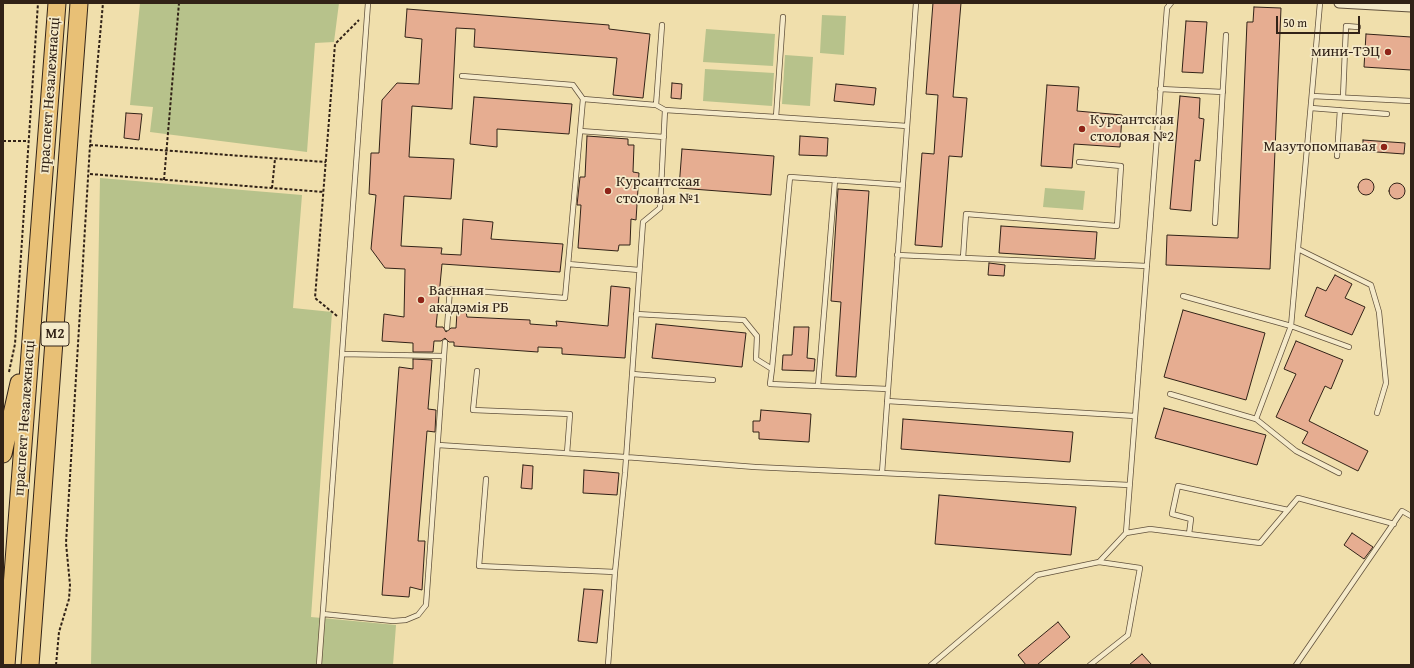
<!DOCTYPE html>
<meta charset="utf-8">
<style>
body{margin:0}
#map{position:relative;width:1414px;height:668px;overflow:hidden;background:#f0dfac;font-family:"Gentium Book Plus",serif}
canvas{display:block}
.frame{position:absolute;inset:0;border:4px solid #312217;pointer-events:none}
.scale{position:absolute;left:1276px;top:16px;width:84px;height:18px;box-sizing:border-box;border:2px solid #312217;border-top:0;padding-left:5px;font-size:12px;line-height:14px;white-space:nowrap;color:#312217;-webkit-text-stroke:3px #f5eac9;paint-order:stroke}
</style>
<div id="map">
<canvas width="1414" height="668"></canvas>
<div class="frame"></div>
<div class="scale">50 m</div>
</div>
<script>
const context = document.querySelector('canvas').getContext('2d');
context.lineJoin = 'round';
function fill(path, color) { context.fillStyle = color; context.fill(path, 'evenodd'); }
const poly = rows => new Path2D(rows.map(r => 'M' + r).join(''));
function stroke(path, color, width, dash) { context.strokeStyle = color; context.lineWidth = width; context.lineCap = dash ? 'butt' : 'round'; context.setLineDash(dash || []); context.stroke(path); }
function drawText(font, color, halo, rows, align = 'center') {
  context.font = font + ' "Gentium Book Plus",serif'; context.lineWidth = 3.5; context.setLineDash([]); context.textBaseline = 'middle'; context.strokeStyle = halo; context.fillStyle = color; for (const [text, x, y, turn = 0] of rows) {
    context.save(); context.translate(x, y); context.rotate((+turn || 0) * Math.PI / 180); context.textAlign = isNaN(turn) ? turn : align; if (halo) context.strokeText(text, 0, 0); context.fillText(text, 0, 0); context.restore();
  }
}
fill(poly([
 [140,3,339,3,334,42,315,43,307,152,150,132,153,107,130,105],
 [822,15,846,16,844,55,820,53],
 [706,29,775,34,773,66,703,62],
 [785,55,813,57,810,106,782,104],
 [705,69,774,73,772,106,703,101],
 [100,178,302,195,293,308,332,312,311,617,396,625,393,665,91,665],
 [1045,188,1085,191,1083,210,1043,207]
]), '#b7c28b');
const building = poly([
 [933,3,961,3,953,97,967,98,962,157,949,156,942,247,915,245,922,153,934,154,938,95,926,94,933,3],
 [1254,7,1281,8,1270,269,1166,265,1167,235,1238,238,1247,22,1253,22,1254,7],
 [407,9,609,25,609,29,650,34,643,98,613,95,617,58,474,47,475,29,456,28,452,109,412,106,409,157,454,159,451,199,404,196,401,246,442,248,441,254,461,255,463,219,493,222,491,239,563,244,560,272,442,264,436,327,443,327,446,332,451,328,456,328,457,312,466,312,467,317,530,320,530,324,557,326,556,321,608,326,611,286,630,288,625,358,562,354,562,348,538,347,538,352,454,346,454,342,449,342,445,338,441,341,434,341,433,352,413,352,413,343,382,341,384,314,404,317,405,269,385,268,371,249,376,195,369,194,371,153,379,153,382,100,397,83,419,84,422,39,405,37,407,9],
 [1186,21,1207,22,1203,73,1182,72,1186,21],
 [1366,34,1411,37,1411,70,1364,67,1366,34],
 [672,83,682,84,681,99,671,98,672,83],
 [836,84,876,88,874,105,834,101,836,84],
 [1047,85,1079,87,1077,111,1122,115,1120,147,1074,144,1072,168,1041,166,1047,85],
 [1180,96,1200,98,1199,118,1204,119,1200,161,1195,160,1191,211,1170,209,1180,96],
 [474,97,572,104,569,134,497,129,497,147,470,144,474,97],
 [126,113,142,114,139,140,124,138,126,113],
 [587,136,628,139,628,145,634,145,633,172,639,173,636,220,631,219,630,245,619,245,618,251,578,248,581,205,577,205,580,177,585,177,587,136],
 [800,136,828,138,827,156,799,155,800,136],
 [1363,140,1405,143,1404,154,1363,151,1363,140],
 [682,149,774,156,771,195,679,188,682,149],
 '1358 187a8 8 0 1 1 16 0a8 8 0 1 1-16 0Z',
 '1389 191a8 8 0 1 1 16 0a8 8 0 1 1-16 0Z',
 [838,189,869,191,856,377,836,376,841,302,831,301,838,189],
 [1001,226,1097,232,1095,259,999,253,1001,226],
 [989,263,1005,265,1004,276,988,275,989,263],
 [1335,275,1352,284,1345,298,1365,307,1352,335,1305,316,1317,287,1326,291,1335,275],
 [1183,310,1265,333,1246,400,1164,377,1183,310],
 [656,324,746,333,742,367,652,358,656,324],
 [794,327,809,327,807,358,815,359,814,371,782,370,783,355,792,355,794,327],
 [1296,341,1343,360,1331,389,1325,386,1309,421,1368,451,1358,471,1302,443,1308,432,1276,417,1296,374,1284,369,1296,341],
 [413,359,432,360,428,409,436,410,435,432,427,431,418,541,425,541,422,590,410,587,409,597,382,595,399,367,413,369,413,359],
 [1164,408,1266,435,1257,465,1155,438,1164,408],
 [761,410,811,414,809,442,759,439,759,432,753,432,753,421,760,421,761,410],
 [903,419,1073,432,1070,462,901,449,903,419],
 [523,465,533,466,532,489,521,488,523,465],
 [584,470,619,473,617,495,583,493,584,470],
 [939,495,1076,507,1071,555,935,544,939,495],
 [1352,533,1373,547,1364,559,1344,545,1352,533],
 [584,589,603,590,597,643,578,641,584,589],
 [1058,622,1070,637,1037,665,1026,665,1018,655,1058,622],
 [1142,654,1152,665,1129,665,1142,654]
]);
fill(building, '#e6ad91');
stroke(building, '#312217', 1);
const lane = poly([
 [916,3,882,473,1129,485],
 [1320,3,1291,326,1349,347],
 [662,25,656,105,665,110],
 [462,76,573,85,583,99,656,105],
 [1160,89,1223,92],
 [1312,96,1411,101],
 [1343,97,1346,26,1358,27],
 [1311,108,1387,114],
 [776,117,907,126],
 [580,131,664,137],
 [1337,156,1340,110],
 [1215,223,1226,35],
 [1298,249,1371,285,1379,312,1386,383,1377,413],
 [897,255,1147,266],
 [963,258,966,214,1117,226,1121,166,1079,162],
 [568,264,639,270],
 [636,314,744,320,757,336,756,359,772,369,770,384,888,389],
 [447,328,450,289,565,298,583,99],
 [444,356,445,342],
 [772,369,790,177,903,185],
 [477,371,473,410,570,414,567,453],
 [632,374,713,380],
 [818,386,835,180],
 [1170,394,1256,419,1291,326,1183,296],
 [887,401,1135,416],
 [1256,419,1296,451,1339,473],
 [438,445,625,457,755,467,882,473],
 [486,479,479,566,615,572,625,473,643,222,660,208,665,110,776,117,783,17],
 [1126,533,1167,8,1171,3],
 [1189,534,1191,519,1172,514,1178,486,1288,510],
 [323,614,393,621,406,620,418,615,426,605,444,356,342,354],
 [319,665,368,3],
 [608,665,615,572],
 [931,665,1037,575,1099,562],
 [1090,665,1128,635,1140,568,1099,562,1126,533,1150,529,1260,543,1298,498,1394,524],
 [1296,665,1402,511,1411,516]
]);
const street = poly([
 [1339,3,1411,7]
]);
const highway = poly([
 [3,454,19,383],
 [6,665,57,3],
 [30,665,79,3]
]);
stroke(lane, '#61513c', 6);
stroke(street, '#61513c', 11);
stroke(highway, '#312217', 19);
stroke(poly([
 [3,141,28,141],
 [90,145,326,162],
 [90,174,324,192],
 [164,180,179,3],
 [272,188,275,159],
 [337,316,315,298,335,44,359,20],
 [9,372,15,344,38,3],
 [56,665,59,632,69,599,70,585,66,543,90,145,103,3]
]), '#312217', 2, [3, 2]);
stroke(lane, '#f5eac9', 4.5);
stroke(street, '#f5eac9', 9);
stroke(highway, '#e8c076', 17);
for (const [x, y, r, color] of [
 [1388,52,4,"#8f2418"],
 [1082,129,4,"#8f2418"],
 [1384,147,4,"#8f2418"],
 [608,191,4,"#8f2418"],
 [421,300,4,"#8f2418"]
]) { const dot = new Path2D(); dot.arc(x, y, r, 0, 2 * Math.PI); context.fillStyle = color; context.fill(dot); stroke(dot, '#f5eac9', 1.5); }
for (const [x, y, w] of [
 [55,334,28]
]) { const box = new Path2D(); box.roundRect(x - w / 2, y - 12, w, 24, 3); context.fillStyle = '#f5eac9'; context.fill(box); stroke(box, '#312217', 1); }
drawText('bold 14px', '#312217', null, [
 ["М2",55,334]
]);
drawText('15px', '#312217', '#f5eac9', [
 ["мини-ТЭЦ",1380,52,"right"],
 ["Курсантская",1090,120],
 ["столовая №2",1090,137],
 ["Мазутопомпавая",1376,147,"right"],
 ["Курсантская",616,182],
 ["столовая №1",616,199],
 ["Ваенная",429,291],
 ["акадэмія РБ",429,308]
], 'left');
drawText('15px', '#312217', '#f5eac9', [
 ["праспект Незалежнасці",50,95,-86],
 ["праспект Незалежнасці",25,418,-86]
]);
</script>
